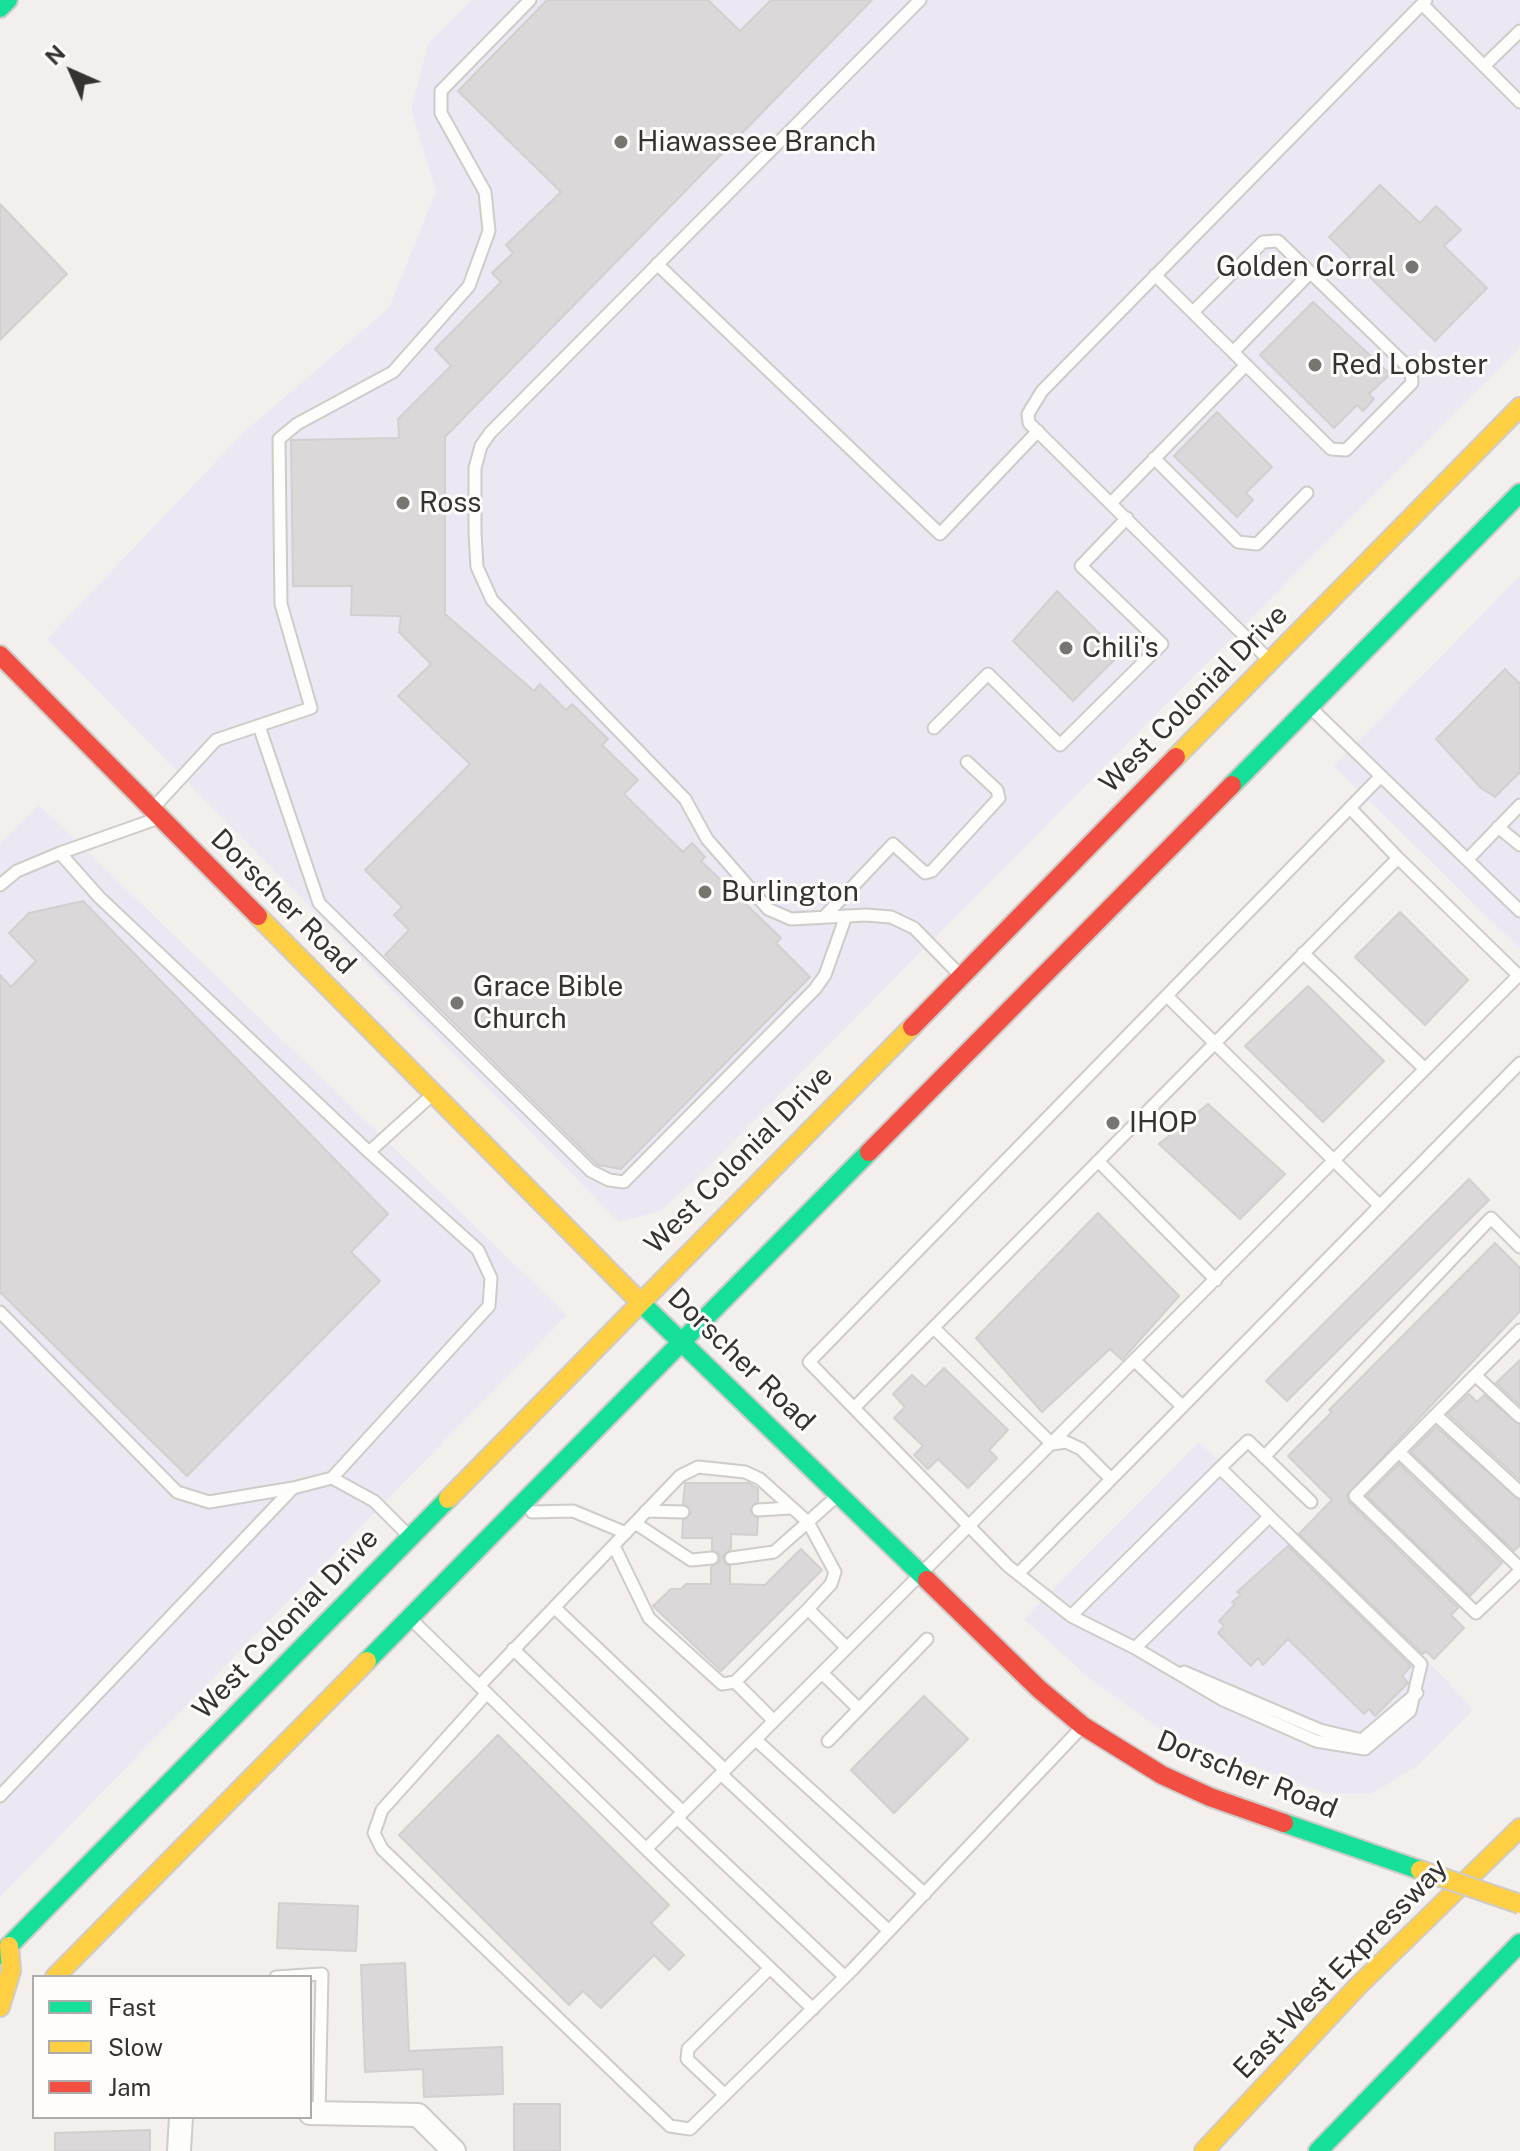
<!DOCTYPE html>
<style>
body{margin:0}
#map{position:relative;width:1520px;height:2151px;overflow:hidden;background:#f2efec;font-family:"Public Sans",sans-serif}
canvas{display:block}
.legend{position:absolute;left:32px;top:1975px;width:280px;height:144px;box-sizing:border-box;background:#fffdfb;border:2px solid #aeacaa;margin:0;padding:10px 14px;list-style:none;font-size:24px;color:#353331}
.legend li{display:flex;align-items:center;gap:16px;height:40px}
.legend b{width:40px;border:2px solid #aeacaa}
.north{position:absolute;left:32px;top:32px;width:80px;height:80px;-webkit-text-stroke:6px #fffdfb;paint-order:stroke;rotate:315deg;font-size:22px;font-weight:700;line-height:32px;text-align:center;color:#353331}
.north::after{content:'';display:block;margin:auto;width:28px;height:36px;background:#353331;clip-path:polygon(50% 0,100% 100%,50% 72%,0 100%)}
</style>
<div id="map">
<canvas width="1520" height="2151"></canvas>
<ul class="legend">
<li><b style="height:10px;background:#16e098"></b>Fast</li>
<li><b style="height:10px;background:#ffcf43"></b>Slow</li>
<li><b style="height:10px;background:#f24e42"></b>Jam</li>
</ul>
<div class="north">N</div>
</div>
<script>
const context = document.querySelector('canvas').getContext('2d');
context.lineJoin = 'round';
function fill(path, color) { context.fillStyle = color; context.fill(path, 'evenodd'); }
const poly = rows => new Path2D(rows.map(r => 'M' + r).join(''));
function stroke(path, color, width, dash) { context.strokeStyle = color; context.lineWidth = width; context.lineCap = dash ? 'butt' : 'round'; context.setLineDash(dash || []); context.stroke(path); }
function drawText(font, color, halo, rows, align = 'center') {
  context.font = font + ' "Public Sans",sans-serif'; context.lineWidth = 6; context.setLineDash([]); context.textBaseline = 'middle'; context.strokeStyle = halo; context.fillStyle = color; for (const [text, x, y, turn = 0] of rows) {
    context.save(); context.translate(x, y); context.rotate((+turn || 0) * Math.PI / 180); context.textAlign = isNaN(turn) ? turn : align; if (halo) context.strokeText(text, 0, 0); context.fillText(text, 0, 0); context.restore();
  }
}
fill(poly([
 [472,0,1520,0,1520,347,696,1179,660,1211,619,1222,47,639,245,431,389,308,436,191,411,110,428,44],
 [1520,576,1520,949,1334,766],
 [39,805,567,1315,0,1897,0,844],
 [1199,1442,1444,1678,1473,1710,1417,1766,1371,1794,1328,1794,1165,1733,1088,1677,1024,1619]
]), '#ebe8f3');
const building = poly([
 [547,0,708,0,740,31,771,0,872,0,445,437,445,614,534,691,540,684,566,710,572,704,608,739,602,745,638,780,624,794,683,852,692,843,705,857,701,861,781,938,776,943,810,977,621,1169,598,1165,385,955,409,930,394,915,402,907,365,870,470,764,398,696,431,664,399,632,401,616,351,615,352,586,293,586,291,440,399,438,398,419,451,366,435,349,501,282,492,273,513,253,506,245,561,192,458,91,547,0],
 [1380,185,1420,223,1436,206,1461,230,1444,246,1487,288,1435,341,1329,237,1380,185],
 [0,204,67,274,0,340,0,204],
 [1313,302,1390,374,1369,394,1374,399,1363,411,1357,405,1334,428,1260,355,1313,302],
 [1217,412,1272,467,1246,493,1253,500,1237,517,1174,456,1217,412],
 [1057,591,1120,654,1073,701,1013,641,1057,591],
 [1505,669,1520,684,1520,772,1495,797,1481,788,1436,739,1505,669],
 [83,901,388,1214,351,1252,380,1281,187,1476,0,1292,0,975,11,987,36,961,9,933,29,913,83,901],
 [1400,912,1468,980,1425,1025,1355,957,1400,912],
 [1308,986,1384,1061,1323,1122,1245,1046,1308,986],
 [1208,1104,1285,1174,1240,1219,1159,1144,1208,1104],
 [1469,1179,1489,1200,1287,1401,1266,1381,1469,1179],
 [1098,1213,1179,1296,1122,1360,1110,1349,1042,1412,976,1338,1098,1213],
 [1495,1243,1520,1268,1520,1311,1347,1495,1349,1502,1458,1608,1451,1615,1464,1628,1434,1659,1426,1651,1423,1654,1299,1534,1332,1500,1288,1456,1332,1412,1329,1410,1495,1243],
 [1520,1360,1520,1405,1496,1383,1520,1360],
 [944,1368,1008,1430,989,1450,997,1458,968,1488,938,1459,928,1469,914,1455,923,1446,894,1418,905,1407,893,1394,912,1375,925,1387,944,1368],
 [1469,1394,1477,1402,1484,1395,1520,1425,1520,1480,1448,1414,1469,1394],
 [1436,1427,1520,1500,1520,1545,1514,1551,1411,1452,1436,1427],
 [1399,1464,1502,1563,1470,1596,1367,1496,1399,1464],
 [685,1483,749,1483,758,1489,758,1501,750,1510,758,1518,757,1535,731,1534,731,1549,723,1556,724,1563,730,1566,730,1584,765,1585,801,1549,822,1570,721,1671,653,1606,671,1589,681,1589,686,1584,711,1584,711,1567,720,1561,719,1554,712,1550,712,1538,682,1538,683,1520,691,1513,683,1504,685,1483],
 [1288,1546,1411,1666,1402,1676,1408,1683,1375,1716,1369,1709,1364,1714,1288,1639,1263,1665,1258,1658,1251,1666,1218,1633,1224,1626,1219,1621,1235,1604,1232,1602,1241,1595,1237,1592,1288,1546],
 [924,1696,968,1739,894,1813,851,1770,924,1696],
 [498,1735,669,1905,651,1923,684,1955,669,1970,654,1955,601,2008,583,1991,569,2005,399,1835,498,1735],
 [279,1903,358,1906,356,1951,277,1948,279,1903],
 [405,1963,409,2051,502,2047,503,2094,424,2097,423,2069,365,2072,361,1965,405,1963],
 [514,2104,560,2104,560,2151,514,2151,514,2104],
 [150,2130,150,2151,55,2151,55,2133,150,2130]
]);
fill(building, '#dad8d8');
stroke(building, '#d2d0cf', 2);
const lane = poly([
 [920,0,490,433,481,446,475,468,475,533,477,567,492,600,685,799,707,839,768,909,791,919,866,915,891,917,914,928,957,972],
 [1422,4,1520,102],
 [1484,66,1520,31],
 [657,264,940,534,1038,431],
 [1155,275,1331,449,1346,450,1412,383,1411,370,1278,241,1263,242,1193,312],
 [1233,352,1310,273],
 [1154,458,1238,542,1257,544,1307,493],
 [1111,503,1246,365],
 [1265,656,1029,423,1028,414,1042,391,1426,0],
 [1316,713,1520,911],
 [259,726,319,903,591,1171,609,1180,624,1182,815,989,825,975,846,916],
 [934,728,988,674,1060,745,1162,644,1081,566,1127,518],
 [155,806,216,740,311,708,281,604,279,439,297,424,393,372,469,286,489,231,485,192,441,113,441,91,530,0],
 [1498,827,1520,845],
 [1398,858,1520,977],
 [1468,859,1520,805],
 [0,885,17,871,60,853],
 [824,917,893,844,925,873,932,871,999,798,997,790,967,762],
 [1303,953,1425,1069],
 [1168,997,1380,1206],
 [369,1152,431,1096],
 [1098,1161,1216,1280],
 [0,1312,177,1492,209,1502,293,1488],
 [934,1328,1052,1444,1066,1442,1081,1449,1111,1479],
 [1520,1330,1355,1496,1476,1613,1520,1571],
 [1135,1361,1182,1406],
 [1475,1375,1520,1417],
 [854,1408,1398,858,1351,809],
 [1436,1415,1520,1492],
 [1399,1452,1520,1568],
 [1264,1457,1491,1218,1520,1247],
 [1220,1468,1248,1441,1311,1502],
 [332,1478,374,1501,405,1532],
 [758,1510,790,1508],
 [646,1511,683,1512],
 [532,1512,573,1511,626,1533],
 [635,1523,691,1560,712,1558],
 [614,1546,649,1618,722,1684,735,1682,808,1609,831,1584,835,1572,808,1522,774,1552,731,1558],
 [1018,1574,1520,1063],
 [555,1608,725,1770],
 [808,1609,847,1648],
 [1071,1616,1220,1468,1421,1664,1410,1711,1365,1749,1316,1741,1223,1700,1135,1648,1071,1616,1008,1566,809,1362,1379,778],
 [415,1623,646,1849,1520,974],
 [1135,1648,1269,1517],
 [513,1649,683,1812],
 [1184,1672,1320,1730,1362,1740,1417,1693],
 [822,1673,859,1709,927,1639],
 [735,1682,774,1721],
 [479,1686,680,1476,698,1467,745,1472,760,1479,808,1522,838,1495],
 [487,1693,382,1810,374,1833,382,1849,670,2126,690,2129,852,1970,1080,1729],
 [756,1740,925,1894],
 [828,1741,859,1709],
 [721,1774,889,1931],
 [0,1796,293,1488,332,1478,489,1306,491,1278,478,1250,369,1152,99,897,60,853,156,819],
 [677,1818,845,1977],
 [646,1849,770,1968],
 [276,1977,322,1974,319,2113],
 [725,2095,687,2059,688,2049,770,1968,813,2009]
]);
const street = poly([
 [310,2113,418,2115,454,2151],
 [179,2151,181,2117]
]);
const fast = poly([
 [0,8,8,0],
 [1232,785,1520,493],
 [636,1298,927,1580],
 [367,1661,869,1152],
 [1284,1823,1420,1870],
 [0,1955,448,1499],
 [1318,2151,1520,1943]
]);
const slow = poly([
 [1176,757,1520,407],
 [258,916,636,1298],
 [448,1499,912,1027],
 [55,1977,367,1661],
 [0,2007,11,1971,9,1946],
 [1204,2151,1357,1987,1520,1828]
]);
const jam = poly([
 [0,655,258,916],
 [912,1027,1176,757],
 [869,1152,1232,785],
 [927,1580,1039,1689,1083,1726,1162,1775,1210,1797,1284,1823]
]);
stroke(lane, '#cecbc9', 15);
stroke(street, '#cecbc9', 26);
stroke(fast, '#cecbc9', 22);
stroke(slow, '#cecbc9', 22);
stroke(jam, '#cecbc9', 22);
stroke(lane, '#fdfdfc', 11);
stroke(street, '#fdfdfc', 22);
stroke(fast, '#16e098', 18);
stroke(slow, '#ffcf43', 18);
stroke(jam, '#f24e42', 18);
const slowBridge = poly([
 [1420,1870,1520,1904]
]);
stroke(slowBridge, '#cecbc9', 22, []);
stroke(slowBridge, '#ffcf43', 18);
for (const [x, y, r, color] of [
 [621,142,8,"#777572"],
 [1412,267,8,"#777572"],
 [1315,365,8,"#777572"],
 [403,503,8,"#777572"],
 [1066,648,8,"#777572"],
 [705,892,8,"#777572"],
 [457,1003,8,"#777572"],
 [1113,1123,8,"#777572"]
]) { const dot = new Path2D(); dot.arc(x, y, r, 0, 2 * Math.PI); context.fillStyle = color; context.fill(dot); stroke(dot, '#fffdfb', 3); }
drawText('28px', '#353331', '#fffdfb', [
 ["Hiawassee Branch",637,142],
 ["Golden Corral",1396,267,"right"],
 ["Red Lobster",1331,365],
 ["Ross",419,503],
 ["Chili's",1082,648],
 ["Burlington",721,892],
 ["Grace Bible",473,987],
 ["Church",473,1019],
 ["IHOP",1129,1123]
], 'left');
drawText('28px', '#353331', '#fffdfb', [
 ["West Colonial Drive",1194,699,-45],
 ["Dorscher Road",283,902,45],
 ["West Colonial Drive",739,1160,-45],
 ["Dorscher Road",741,1360,44],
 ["West Colonial Drive",286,1624,-46],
 ["Dorscher Road",1247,1775,22],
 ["East-West Expressway",1341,1969,-46]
]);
</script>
